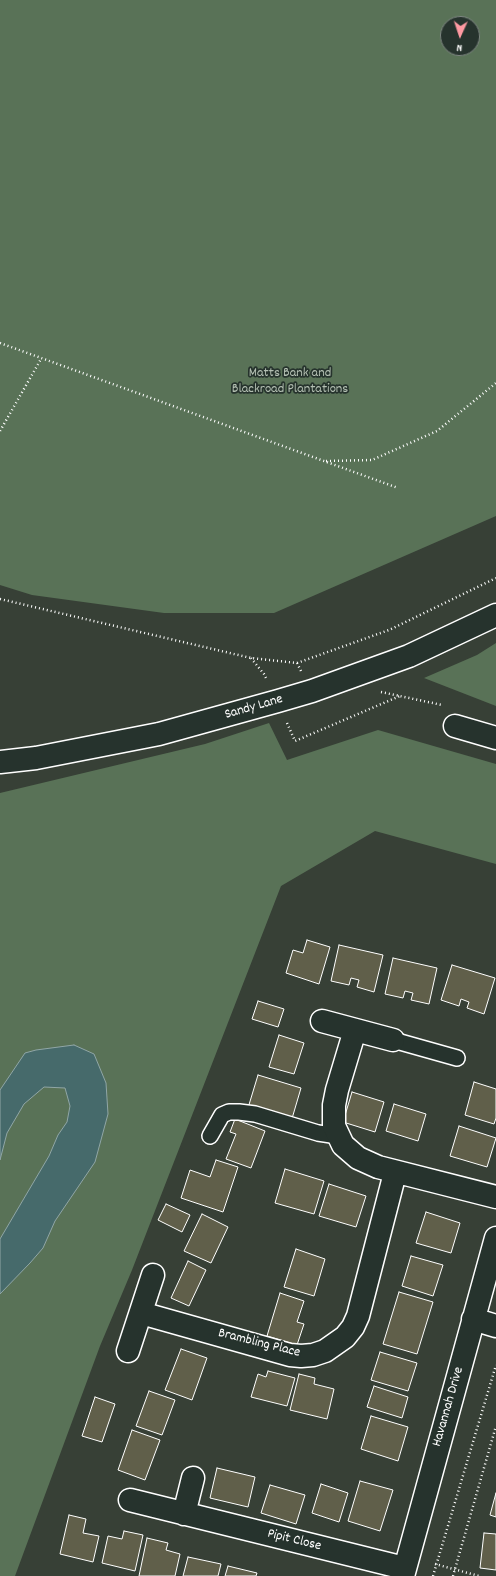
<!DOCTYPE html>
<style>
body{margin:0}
#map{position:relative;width:496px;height:1576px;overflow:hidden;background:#374036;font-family:Dekko,sans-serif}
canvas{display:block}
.north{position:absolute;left:440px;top:16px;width:40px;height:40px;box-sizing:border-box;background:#26332d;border:1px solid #7d8581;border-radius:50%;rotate:183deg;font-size:11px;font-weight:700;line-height:16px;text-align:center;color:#fff}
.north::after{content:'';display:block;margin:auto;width:14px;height:18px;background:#ff9aa2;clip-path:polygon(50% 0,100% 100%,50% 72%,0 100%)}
</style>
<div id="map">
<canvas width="496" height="1576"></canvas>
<div class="north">N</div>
</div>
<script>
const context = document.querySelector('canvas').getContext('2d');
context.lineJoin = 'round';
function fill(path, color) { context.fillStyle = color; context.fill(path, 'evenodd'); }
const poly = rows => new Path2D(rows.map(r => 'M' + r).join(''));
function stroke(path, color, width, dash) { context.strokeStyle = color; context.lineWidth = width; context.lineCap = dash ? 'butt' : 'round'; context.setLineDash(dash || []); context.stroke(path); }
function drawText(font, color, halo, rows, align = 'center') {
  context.font = font + ' Dekko,sans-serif'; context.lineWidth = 3.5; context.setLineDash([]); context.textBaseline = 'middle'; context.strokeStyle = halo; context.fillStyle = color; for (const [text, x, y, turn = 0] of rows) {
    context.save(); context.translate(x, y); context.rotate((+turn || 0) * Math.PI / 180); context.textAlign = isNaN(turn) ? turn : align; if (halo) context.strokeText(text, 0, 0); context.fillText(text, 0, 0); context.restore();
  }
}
fill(poly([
 [0,0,496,0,496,516,274,613,164,613,32,595,0,585],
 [448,24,472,24,472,48,448,48],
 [496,643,496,706,424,678,477,655],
 [269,723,287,760,378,730,496,764,496,864,375,831,281,886,132,1270,100,1346,15,1576,0,1576,0,793,205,744]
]), '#597257');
const water = poly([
 [74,1045,94,1054,106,1083,108,1114,95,1162,55,1221,43,1248,30,1263,0,1294,0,1239,49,1156,58,1135,67,1122,70,1106,65,1088,44,1087,24,1104,7,1133,0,1160,0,1090,25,1053,36,1050,74,1045]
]);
fill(water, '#466a6b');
stroke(water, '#90a6a6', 1);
const building = poly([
 [307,940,330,947,319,984,286,973,293,950,303,953,307,940],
 [339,945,383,955,374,992,357,987,359,980,351,978,349,985,331,981,339,945],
 [393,958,437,968,429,1004,411,1000,413,993,405,991,403,998,385,994,393,958],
 [452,965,495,978,484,1014,467,1008,469,1002,461,999,459,1006,441,1000,452,965],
 [258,1001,284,1009,278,1027,252,1019,258,1001],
 [279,1035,304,1043,294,1074,269,1067,279,1035],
 [258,1075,301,1088,291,1122,248,1108,258,1075],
 [474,1082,496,1089,496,1118,494,1124,465,1115,474,1082],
 [352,1092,384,1102,375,1132,343,1122,352,1092],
 [394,1104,426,1114,418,1141,386,1131,394,1104],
 [235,1119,265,1131,251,1168,226,1159,236,1134,230,1132,235,1119],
 [459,1126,496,1138,487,1167,450,1156,459,1126],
 [216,1160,238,1167,223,1212,181,1198,190,1170,210,1177,216,1160],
 [285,1169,324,1181,314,1214,275,1203,285,1169],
 [329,1184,366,1196,356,1227,319,1216,329,1184],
 [166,1204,190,1215,182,1232,158,1220,166,1204],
 [426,1212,460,1223,451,1253,416,1243,426,1212],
 [202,1214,228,1227,211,1263,184,1251,202,1214],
 [296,1249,325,1259,314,1296,284,1287,296,1249],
 [411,1256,443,1265,433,1296,402,1286,411,1256],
 [188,1261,206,1270,189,1306,171,1298,188,1261],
 [399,1292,433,1302,417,1354,383,1344,399,1292],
 [280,1293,304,1301,297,1322,304,1324,297,1345,267,1336,280,1293],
 [181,1349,207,1358,192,1400,165,1390,181,1349],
 [380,1352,417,1363,408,1391,371,1380,380,1352],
 [268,1371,295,1378,287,1406,251,1397,258,1374,266,1377,268,1371],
 [299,1374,315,1378,314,1384,334,1389,327,1419,290,1410,299,1374],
 [374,1386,408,1397,402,1418,367,1407,374,1386],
 [149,1391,175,1400,162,1435,136,1426,149,1391],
 [95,1397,115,1404,102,1442,82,1436,95,1397],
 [371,1416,408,1427,398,1461,361,1449,371,1416],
 [132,1430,160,1440,145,1480,118,1470,132,1430],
 [217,1468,255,1477,248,1507,210,1498,217,1468],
 [360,1481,393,1490,380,1531,348,1521,360,1481],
 [321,1484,348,1493,339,1522,312,1513,321,1484],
 [270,1485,305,1495,296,1524,261,1513,270,1485],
 [496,1493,496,1517,490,1515,496,1493],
 [69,1515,86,1519,83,1533,99,1536,93,1562,60,1554,69,1515],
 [124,1531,143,1535,135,1571,102,1563,108,1536,122,1539,124,1531],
 [484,1533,496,1534,496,1570,480,1568,484,1533],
 [147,1538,168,1543,166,1550,180,1554,175,1576,139,1576,147,1538],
 [188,1557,221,1564,218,1576,183,1576,188,1557],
 [228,1566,257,1573,256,1576,225,1576,228,1566]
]);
fill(building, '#605f4a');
stroke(building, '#fff', 1);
const lane = poly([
 [393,1040,457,1058],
 [210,1136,222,1115,229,1112,239,1112,255,1114,318,1133,338,1136]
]);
const street = poly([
 [455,726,496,738],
 [322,1021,393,1040],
 [355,1030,337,1090,334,1105,334,1126,343,1145,358,1158,378,1167,496,1197],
 [141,1313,290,1355,301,1356,313,1355,325,1351,345,1337,353,1327,358,1316,395,1173],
 [473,1319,496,1326],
 [128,1351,153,1275],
 [130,1500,404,1568],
 [184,1514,193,1478],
 [403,1576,496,1238]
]);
const primary = poly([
 [0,762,36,758,159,734,278,701,312,691,409,656,496,615]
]);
stroke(lane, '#fff', 18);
stroke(street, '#fff', 25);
stroke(primary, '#fff', 25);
stroke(poly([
 [0,343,398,488],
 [0,431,41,359],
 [326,461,372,460,437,431,496,383],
 [0,599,251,658,297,663,301,671],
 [251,658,264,674,267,680],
 [297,663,389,630,496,578],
 [381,692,442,705],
 [287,723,295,741,400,696],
 [435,1564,479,1576],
 [433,1576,496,1365],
 [453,1576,496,1426]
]), '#fff', 2.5, [1, 3]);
stroke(lane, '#26332d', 15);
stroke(street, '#26332d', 22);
stroke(primary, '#26332d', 22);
drawText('14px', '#b4c0b3', '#26332d', [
 ["Matts Bank and",290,374],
 ["Blackroad Plantations",290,390]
]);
drawText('14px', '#fff', '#26332d', [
 ["Sandy Lane",254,708,-16],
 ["Brambling Place",259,1344,14],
 ["Havannah Drive",449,1407,-74],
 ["Pipit Close",294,1541,14]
]);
</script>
